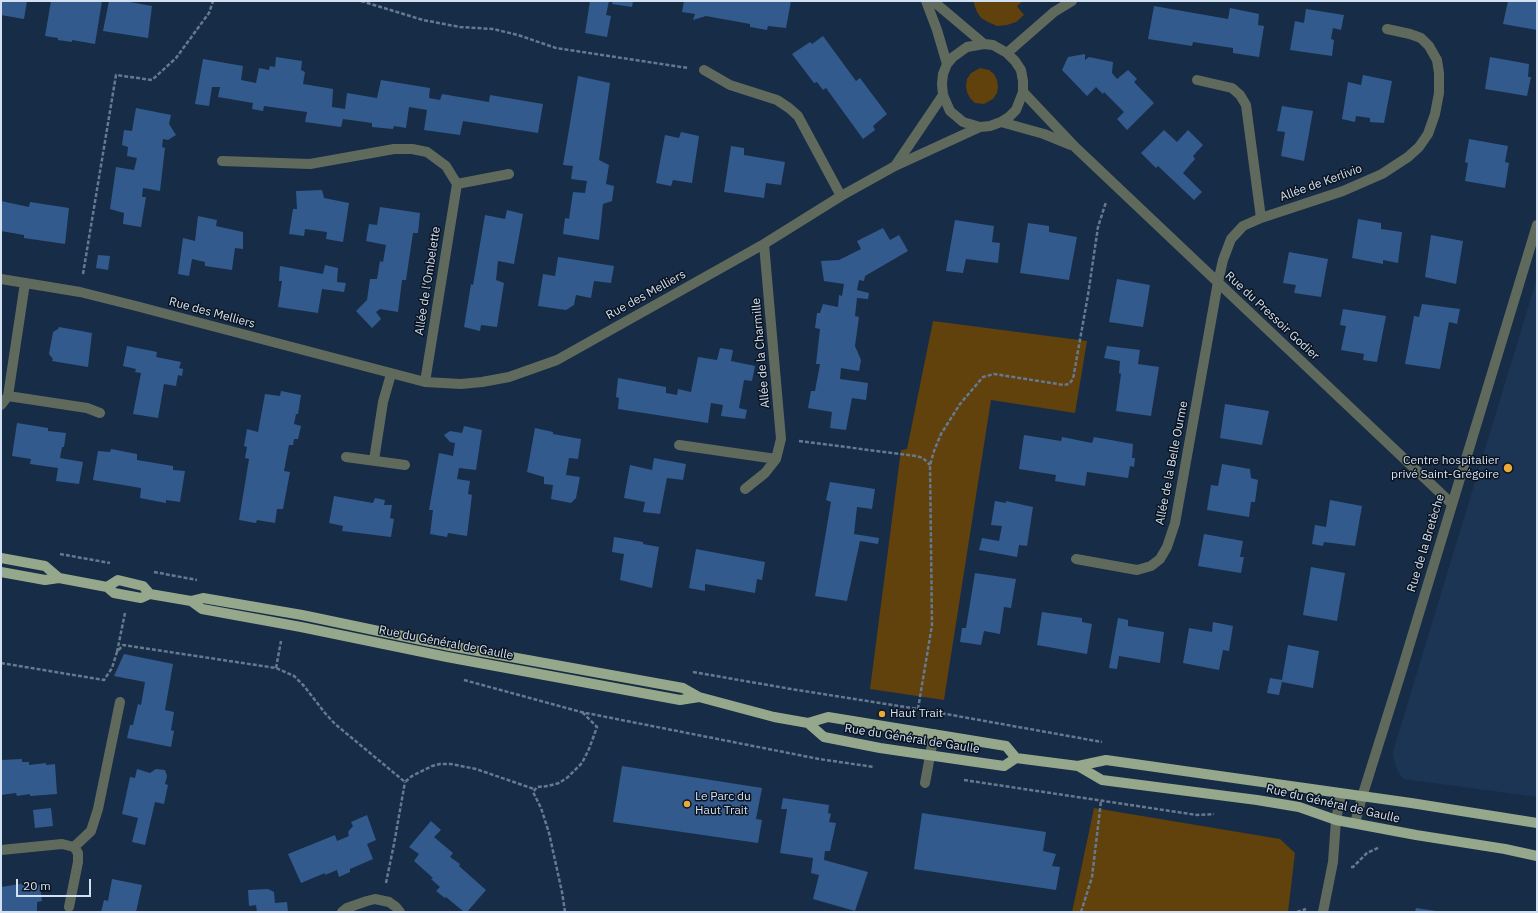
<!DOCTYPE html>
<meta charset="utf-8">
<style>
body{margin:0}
#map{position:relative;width:1538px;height:913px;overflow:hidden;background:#172c46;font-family:"IBM Plex Sans",sans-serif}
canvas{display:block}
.frame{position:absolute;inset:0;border:2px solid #d2e0f1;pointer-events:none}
.scale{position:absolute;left:16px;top:879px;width:75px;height:18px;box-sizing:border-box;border:2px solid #d2e0f1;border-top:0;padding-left:5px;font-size:12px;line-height:14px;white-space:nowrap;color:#d2e0f1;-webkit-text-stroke:3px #0b1420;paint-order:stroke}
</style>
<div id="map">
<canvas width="1538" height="913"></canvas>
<div class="frame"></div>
<div class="scale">20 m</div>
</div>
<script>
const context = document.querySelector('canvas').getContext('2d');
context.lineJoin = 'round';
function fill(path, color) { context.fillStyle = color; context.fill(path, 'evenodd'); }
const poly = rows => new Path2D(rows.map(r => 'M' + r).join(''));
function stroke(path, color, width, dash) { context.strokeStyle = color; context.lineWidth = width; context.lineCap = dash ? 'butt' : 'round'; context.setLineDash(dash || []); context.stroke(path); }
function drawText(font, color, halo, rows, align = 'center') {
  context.font = font + ' "IBM Plex Sans",sans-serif'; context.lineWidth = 3; context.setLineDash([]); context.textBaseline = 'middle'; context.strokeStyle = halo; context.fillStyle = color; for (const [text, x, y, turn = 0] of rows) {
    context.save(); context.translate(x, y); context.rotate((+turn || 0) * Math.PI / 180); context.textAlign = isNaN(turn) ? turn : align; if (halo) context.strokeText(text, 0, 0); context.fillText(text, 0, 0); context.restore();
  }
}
fill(poly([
 [1537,278,1537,797,1404,779,1400,775,1396,767,1393,755,1394,748]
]), '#1c3555');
fill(poly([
 [974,1,1023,1,1017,6,1024,15,1016,22,1007,25,997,26,988,22,981,18,977,12,974,4],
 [980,68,989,70,994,74,997,80,998,87,997,93,993,99,984,104,975,103,970,98,967,92,966,86,967,79,971,73],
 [933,321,1087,341,1075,413,991,400,944,700,870,689,901,450,907,449],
 [1094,808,1280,839,1295,853,1288,912,1072,912]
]), '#61410c');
fill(poly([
 [1,1,27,1,24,19,1,15],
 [51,1,102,1,95,44,72,40,72,42,58,40,58,38,45,36],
 [109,1,124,1,152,6,148,38,103,31],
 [590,1,609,1,606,15,611,16,607,37,585,33],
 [613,1,633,1,632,7,612,4],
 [684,1,791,1,786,28,768,26,767,30,750,27,750,24,706,16,693,20,695,14,682,12],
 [1508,1,1537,1,1537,30,1503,24],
 [1154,6,1228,19,1230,8,1259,14,1258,25,1264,26,1259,57,1233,53,1233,48,1193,42,1192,46,1148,39],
 [1306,9,1344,15,1341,30,1333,28,1331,39,1334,40,1332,56,1290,50,1295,21,1304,23],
 [823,36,856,81,860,78,887,114,873,126,875,130,863,139,826,88,823,90,817,82,814,83,792,54,810,42,812,44],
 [1085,54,1085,60,1089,57,1113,62,1112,73,1117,79,1128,70,1137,79,1134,82,1154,103,1127,130,1117,119,1124,112,1104,92,1103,94,1096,87,1087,96,1062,70,1068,57],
 [276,57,302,61,301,70,305,72,303,84,333,89,332,107,345,109,347,93,377,98,381,80,430,88,429,98,440,100,442,94,489,102,490,95,543,104,538,133,463,121,460,135,424,130,427,110,409,107,406,128,394,126,393,129,372,127,372,123,343,119,341,127,305,122,307,112,264,106,263,111,252,109,253,103,218,97,220,87,212,87,209,106,195,104,203,59,243,66,241,80,256,83,259,68,269,70,270,66,275,67],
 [1490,57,1529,64,1528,77,1531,77,1527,96,1485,89],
 [1363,75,1392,81,1384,123,1370,122,1370,118,1356,116,1355,122,1342,119,1348,82,1361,85],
 [578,76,610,83,599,160,609,165,606,184,614,186,612,201,603,204,599,240,563,234,565,218,569,219,573,192,585,193,587,181,571,179,573,166,563,165],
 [1282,106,1313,111,1304,161,1281,156,1285,132,1277,131],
 [136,108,171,115,169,124,176,135,168,140,163,139,162,147,165,148,160,191,143,188,142,197,146,197,141,227,123,224,124,213,110,209,116,167,134,170,137,158,127,156,128,147,122,145,124,130,132,131],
 [1164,130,1177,142,1188,130,1203,145,1193,156,1195,159,1183,173,1202,192,1194,200,1158,166,1156,168,1141,153],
 [681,132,699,136,692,183,673,180,671,186,656,183,665,135,679,138],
 [1469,139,1508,146,1505,162,1509,163,1505,188,1465,181,1468,163,1465,162],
 [731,146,744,148,744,155,785,162,781,185,766,183,764,198,724,192],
 [322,190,324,198,349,203,343,242,326,239,327,232,305,229,304,236,289,234,293,209,297,209,296,191],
 [1,201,29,207,30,202,69,208,65,244,24,238,24,235,1,231],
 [380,207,420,213,418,233,413,233,406,280,402,280,398,312,380,309,376,312,381,319,372,328,356,311,367,300,370,279,377,279,380,261,383,262,386,245,366,241,369,224,377,225],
 [507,210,523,214,514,264,498,261,496,280,504,283,497,327,481,325,480,331,464,327,471,284,473,285,485,215,505,219],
 [198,216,217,220,216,226,243,232,243,249,235,248,232,270,205,266,205,262,192,259,189,276,178,274,183,238,195,241],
 [1358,219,1381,223,1381,229,1402,232,1398,263,1383,260,1383,264,1352,258],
 [955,220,994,226,992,242,1000,243,998,263,966,259,963,273,946,271],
 [1028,223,1049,226,1049,232,1077,237,1069,280,1020,273],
 [883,228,890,240,899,235,908,251,865,276,864,281,859,280,857,290,869,293,868,299,857,298,855,316,859,317,855,346,861,360,859,371,841,368,840,379,868,383,866,400,852,398,846,430,830,428,832,412,808,408,811,391,815,391,820,364,816,364,820,329,815,328,817,313,820,313,823,304,838,307,839,295,842,296,844,284,824,281,821,261,839,260,861,249,857,241],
 [1431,235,1463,241,1456,284,1425,277],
 [1289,252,1328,259,1321,297,1294,293,1296,285,1283,283],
 [98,255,110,256,108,270,96,268],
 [558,257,614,266,611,283,594,281,591,298,576,295,574,305,566,310,538,306,543,274,555,276],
 [325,265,338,268,337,282,346,283,344,292,322,289,318,313,278,307,282,281,279,281,280,266,323,274],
 [1117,279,1150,285,1143,327,1109,322],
 [1422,304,1460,309,1457,324,1449,322,1440,369,1405,364,1414,316,1419,317],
 [1343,309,1386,316,1377,362,1363,360,1364,354,1341,350,1346,326,1340,325],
 [59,327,92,333,88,367,52,361,53,359,49,354,53,332,58,329],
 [127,346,157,352,156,357,181,362,179,368,183,369,182,376,178,375,176,386,164,384,158,418,133,414,141,373,135,372,136,369,123,366],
 [1107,346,1140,350,1138,364,1159,367,1151,416,1116,411,1121,374,1119,373,1120,361,1104,358],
 [720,348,733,350,731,361,755,366,752,381,744,380,739,408,747,410,745,419,721,416,723,405,711,403,708,423,618,409,619,398,616,397,618,378,666,387,666,393,677,395,678,389,691,392,698,357,717,360],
 [281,391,301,395,298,414,296,414,294,424,301,426,298,439,294,439,293,445,289,445,284,471,290,472,283,509,277,509,275,523,257,520,256,523,239,520,249,459,245,458,247,447,244,446,247,429,258,432,265,394,280,396],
 [1225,404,1269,411,1262,445,1220,438],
 [17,423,48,428,48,431,66,433,64,447,62,447,60,458,83,462,79,484,56,481,58,468,30,464,31,459,12,456],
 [464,426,482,430,476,470,459,468,457,479,470,481,468,494,472,495,467,536,448,533,447,537,430,534,433,510,429,510,439,453,453,456,455,443,450,442,444,435,450,431,462,433],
 [535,428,553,432,553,434,581,439,578,459,569,458,566,475,580,477,576,498,571,503,551,499,553,485,544,484,544,477,527,472],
 [1024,435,1061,441,1062,437,1092,443,1094,437,1133,444,1132,458,1135,458,1134,467,1130,466,1128,478,1087,472,1085,486,1055,481,1056,475,1019,469],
 [111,449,137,454,137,460,173,466,173,470,185,471,180,502,166,500,166,503,140,498,141,488,93,480,98,451,110,452],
 [654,458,686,464,683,480,667,478,660,514,643,512,645,502,624,498,630,465,652,470],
 [1222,464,1250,469,1251,478,1258,480,1255,502,1251,502,1249,517,1207,510,1211,485,1218,486],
 [830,482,875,489,872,509,857,507,854,534,879,538,878,544,860,541,847,601,815,596,831,502,826,500],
 [334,496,373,503,375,498,385,500,384,505,392,505,390,518,394,519,391,537,342,531,343,526,329,523],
 [1330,500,1362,506,1355,546,1324,542,1323,546,1312,544,1315,525,1326,527],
 [995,501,1006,503,1006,501,1033,507,1027,546,1019,545,1017,557,979,550,982,538,999,541,1002,526,991,525],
 [1204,534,1243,541,1240,557,1244,557,1241,573,1198,566],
 [614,537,643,542,643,544,659,547,652,588,620,580,624,554,612,552],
 [696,549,765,562,762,580,757,579,755,593,705,584,705,591,689,588],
 [1311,567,1345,573,1337,621,1303,615],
 [975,573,1016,579,1011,608,1004,607,1000,634,984,631,981,645,960,642,962,628,966,628],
 [1042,612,1082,618,1082,622,1092,624,1087,654,1037,645],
 [1118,618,1128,620,1128,626,1164,632,1160,663,1119,656,1117,669,1109,668],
 [1213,622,1233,626,1229,651,1223,650,1219,670,1183,663,1189,628,1212,632],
 [1288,645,1319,651,1313,688,1282,682,1279,695,1267,693,1270,678,1282,680],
 [124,654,173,664,165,710,174,712,171,730,174,731,171,747,127,738,130,725,133,725,138,704,141,705,145,682,114,676],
 [22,759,22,762,29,762,29,765,46,763,46,765,55,764,57,794,30,796,30,794,17,796,16,793,1,795,1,760],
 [622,766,762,788,756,819,762,820,758,843,613,822],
 [137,769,150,773,156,769,165,770,167,776,165,784,168,785,164,804,155,802,145,845,132,842,138,818,122,814,130,777,135,778],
 [783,798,829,805,828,813,831,814,829,822,836,823,830,851,825,851,824,860,868,872,855,911,813,899,819,875,811,873,813,858,780,853,787,809,781,809],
 [51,808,53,826,35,828,33,810],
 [922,813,1046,832,1043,851,1056,854,1052,866,1060,867,1056,890,914,869],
 [367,815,376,840,367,844,373,859,350,869,350,872,339,877,337,870,325,875,325,873,301,883,288,854,335,835,337,841,349,836,348,832,353,826,351,822],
 [431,821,441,830,434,837,453,853,450,857,460,864,459,866,486,890,467,912,464,912,446,897,445,898,436,891,440,887,431,879,433,878,414,861,419,854,409,847],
 [112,879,142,885,136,912,101,912,104,900,108,901],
 [26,883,27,886,40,885,42,901,37,902,37,912,1,912,1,893,2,893,1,887],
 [268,889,274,892,275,903,287,902,288,912,257,912,256,905,249,906,248,890],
 [1416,908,1436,911,1435,912,1415,912]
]), '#335a8d');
stroke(poly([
 [361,1,423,20,460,27,493,29,518,35,556,48,688,68],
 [83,274,116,75,152,80,176,58,209,13,213,1],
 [799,441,916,456,923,458,930,465],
 [60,554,110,563],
 [154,572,197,580],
 [117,652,125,613],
 [1,663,104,680,112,668,117,652,123,645,276,668,294,676,304,686,325,713,335,724,405,782,412,776,432,766,440,764,451,764,476,769,534,789],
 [276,668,281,641],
 [693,672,791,689,918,709,1102,742],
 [464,680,581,712,819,759,874,767],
 [918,709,932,625,930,465,934,451,941,434,960,404,983,377,994,374,1064,385,1069,384,1073,379,1088,295,1098,227,1106,202],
 [964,780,1197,815,1214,814],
 [1351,867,1353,867,1367,853,1380,847],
 [386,883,394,844,405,782],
 [565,912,562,892,549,833,541,808,533,792,537,787,548,786,559,783,568,777,582,763,589,749,597,727,582,712],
 [1081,912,1092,877,1101,801],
 [1297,912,1306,909]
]), '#67798f', 2.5, [4, 2]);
stroke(poly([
 [926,1,937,30,947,64],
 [933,1,984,44],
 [1007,53,1054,12,1072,1],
 [704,70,730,85,777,100,789,108,798,116,841,196],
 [1197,80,1232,88,1240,95,1246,105,1261,218],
 [1023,92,1075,147,1452,504],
 [1001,122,1044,134,1071,145],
 [222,161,310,164,394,149,412,149,427,152,446,166,457,184,425,382],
 [895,166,943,95],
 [457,184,509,174],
 [1,279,80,292,136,306,425,382,461,384,482,382,509,377,557,360,764,244,841,196,895,166,980,127,990,126,1001,122,1009,117,1016,110,1023,92,1023,81,1021,70,1015,61,1007,53,993,45,984,44,967,47,953,57,947,64,943,74,942,84,943,95,950,111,963,122,980,127],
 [8,396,87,408,100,413],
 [1,405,8,396,25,283],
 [679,445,776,459],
 [346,457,405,465],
 [374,460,383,402,391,374],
 [745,489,765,473,776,459,781,439,764,244],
 [1076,559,1137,570,1151,566,1160,559,1167,547,1175,523,1218,282,1223,260,1231,239,1243,226,1261,218,1343,191,1382,174,1408,157,1419,147,1428,134,1435,114,1439,93,1439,73,1437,60,1429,46,1421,38,1410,34,1387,29],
 [925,783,934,734],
 [1355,823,1362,797,1400,676,1537,225],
 [74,847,91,831,98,809,120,702],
 [1,850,62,844,74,847,78,853,78,862,69,907],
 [342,912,347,908,367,901,375,899,389,902,396,907,400,912],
 [1323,912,1333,862,1336,820,1341,794]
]), '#606a5c', 10);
stroke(poly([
 [1,558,45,566,59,578],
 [1,572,45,580,59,578,107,587,114,593,141,598,150,594,191,601,203,598,302,615,450,646,683,688,699,697,774,717,808,723,828,717,1006,746,1016,758],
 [107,587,118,580,143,586,150,594],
 [191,601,202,609,301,627,447,657,680,700,699,697],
 [808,723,824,737,880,748,969,761,1004,766,1016,758,1078,766,1106,760,1411,803,1537,823],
 [1078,766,1102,780,1257,800,1299,807,1336,820,1416,835,1505,849,1537,856]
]), '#95a88b', 10);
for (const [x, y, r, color] of [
 [1508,468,5,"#eca93b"],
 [882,714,4,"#eca93b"],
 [687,804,4,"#eca93b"]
]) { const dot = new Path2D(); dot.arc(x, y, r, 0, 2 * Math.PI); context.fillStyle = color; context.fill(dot); stroke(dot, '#0b1420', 1.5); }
drawText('12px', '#d2e0f1', '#0b1420', [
 ["Allée de Kerlivio",1321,183,-20],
 ["Allée de l'Ombelette",428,281,-81],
 ["Rue des Melliers",646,295,-29],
 ["Rue des Melliers",212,313,15],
 ["Rue du Pressoir Godier",1272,316,43],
 ["Allée de la Charmille",761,353,-95],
 ["Allée de la Belle Ourme",1172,463,-79],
 ["Rue de la Bretèche",1426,543,-73],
 ["Rue du Général de Gaulle",446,643,11],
 ["Rue du Général de Gaulle",912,739,9],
 ["Rue du Général de Gaulle",1333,804,13]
]);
drawText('12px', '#d2e0f1', '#0b1420', [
 ["Centre hospitalier",1499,461,"right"],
 ["privé Saint-Grégoire",1499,475,"right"],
 ["Haut Trait",890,714],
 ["Le Parc du",695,797],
 ["Haut Trait",695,811]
], 'left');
</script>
